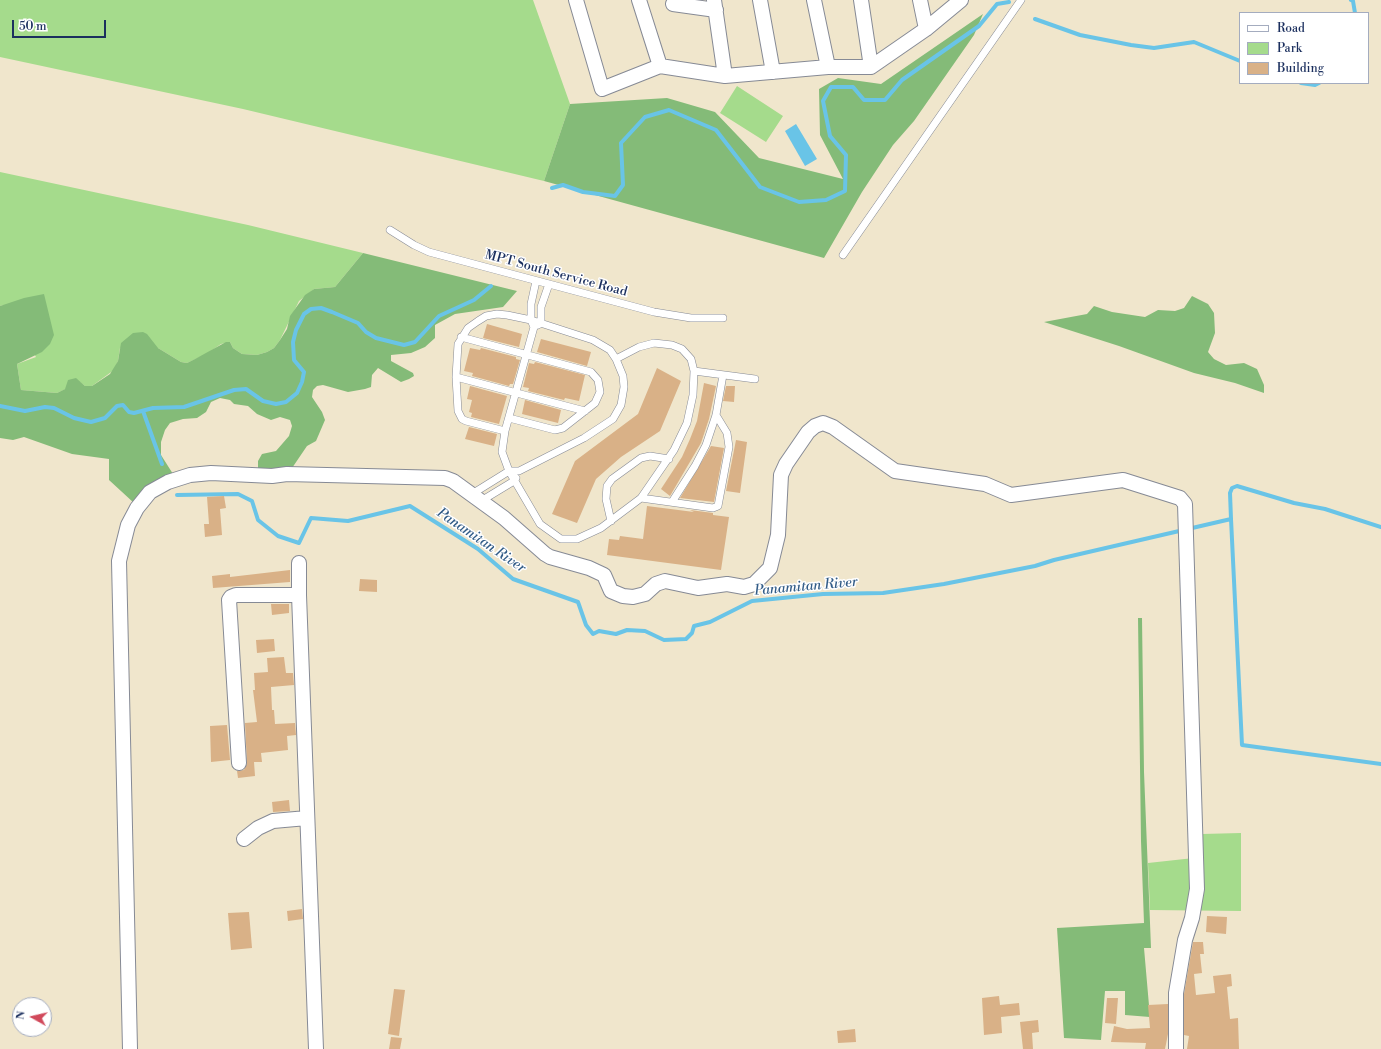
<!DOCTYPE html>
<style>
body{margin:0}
#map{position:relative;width:1381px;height:1049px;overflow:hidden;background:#f0e6cc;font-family:"Libre Bodoni",serif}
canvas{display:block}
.legend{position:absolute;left:1239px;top:12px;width:130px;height:72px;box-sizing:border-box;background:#fff;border:1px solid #a4acbf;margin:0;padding:5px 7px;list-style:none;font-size:12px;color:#1b2f5e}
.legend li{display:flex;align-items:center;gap:8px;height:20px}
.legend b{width:20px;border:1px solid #a4acbf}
.north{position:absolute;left:12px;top:997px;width:40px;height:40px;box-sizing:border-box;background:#fff;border:1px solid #a4acbf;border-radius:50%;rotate:278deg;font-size:11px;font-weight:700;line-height:16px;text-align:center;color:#1b2f5e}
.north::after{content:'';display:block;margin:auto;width:14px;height:18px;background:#d1495b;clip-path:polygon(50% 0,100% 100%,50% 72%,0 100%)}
.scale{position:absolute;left:12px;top:20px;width:94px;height:18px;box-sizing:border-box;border:2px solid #1b2f5e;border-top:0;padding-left:5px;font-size:12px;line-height:14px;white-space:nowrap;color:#1b2f5e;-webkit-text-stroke:3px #fff;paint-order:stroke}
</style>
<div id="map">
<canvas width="1381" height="1049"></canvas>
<ul class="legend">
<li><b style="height:5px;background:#fff"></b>Road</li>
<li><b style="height:11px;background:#a5db8c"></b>Park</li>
<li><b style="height:11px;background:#d9b187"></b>Building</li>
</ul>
<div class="north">N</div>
<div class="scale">50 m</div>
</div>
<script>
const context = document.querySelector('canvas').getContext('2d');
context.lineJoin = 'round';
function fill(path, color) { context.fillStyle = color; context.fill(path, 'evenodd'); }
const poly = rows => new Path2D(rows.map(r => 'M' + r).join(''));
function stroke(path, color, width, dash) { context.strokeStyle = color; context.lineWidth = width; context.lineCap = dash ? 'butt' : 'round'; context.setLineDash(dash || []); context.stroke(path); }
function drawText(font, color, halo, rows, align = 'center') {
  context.font = font + ' "Libre Bodoni",serif'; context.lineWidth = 3; context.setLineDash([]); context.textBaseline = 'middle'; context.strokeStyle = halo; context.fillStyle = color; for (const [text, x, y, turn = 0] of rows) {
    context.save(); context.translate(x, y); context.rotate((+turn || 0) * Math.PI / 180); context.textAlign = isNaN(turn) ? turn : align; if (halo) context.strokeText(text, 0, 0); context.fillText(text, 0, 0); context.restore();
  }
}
fill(poly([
 [0,0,533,0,570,104,544,181,243,109,0,57],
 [737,86,783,116,766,142,720,113],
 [0,172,248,225,363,253,335,287,314,289,299,301,280,340,274,348,267,352,257,355,242,354,233,348,230,342,221,344,208,353,187,363,181,362,158,348,120,348,118,361,114,370,92,386,85,386,80,382,57,393,21,390,17,364,36,357,4,305,0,306],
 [1241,833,1241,911,1150,910,1148,863,1203,857,1202,834]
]), '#a5db8c');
fill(poly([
 [983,14,974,35,914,121,893,145,862,192,824,258,544,181,570,104,667,98,715,112,759,158,843,179,820,135,819,89,838,78,881,84],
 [363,253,517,291,503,307,455,314,435,325,435,338,425,347,411,353,391,355,391,361,413,373,414,376,409,379,401,382,378,368,372,375,371,387,365,389,348,392,323,385,317,386,313,390,312,397,322,412,325,420,316,441,307,446,290,471,258,469,258,461,262,454,276,451,289,436,292,426,290,420,280,417,271,420,257,414,248,406,234,404,230,400,220,398,211,402,206,412,197,418,183,419,170,423,165,430,161,442,161,455,173,474,134,503,109,480,109,459,72,454,24,437,13,440,0,438,0,306,24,298,44,294,54,335,50,344,42,352,17,364,21,390,57,393,65,389,68,380,76,378,85,386,92,386,110,374,118,361,121,343,133,333,143,332,147,334,158,348,181,362,187,363,195,359,226,342,230,342,233,348,242,354,257,355,267,352,274,348,280,340,287,329,290,316,305,295,314,289,335,287],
 [1192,296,1208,304,1214,313,1215,333,1208,352,1214,359,1226,365,1244,363,1257,369,1264,385,1264,393,1235,383,1194,373,1119,346,1044,322,1087,314,1094,306,1112,312,1145,317,1158,310,1175,311,1184,308],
 [1138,618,1142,618,1144,772,1151,948,1144,948,1150,1017,1125,1015,1125,991,1105,991,1101,1040,1064,1038,1057,928,1144,923,1141,841]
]), '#84bb78');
fill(poly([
 [796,124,817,159,805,166,785,131]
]), '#69c4e7');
stroke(poly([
 [1351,0,1353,1,1355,13],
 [1035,19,1080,35,1131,45,1154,48,1194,42,1240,61],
 [1301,83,1315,85,1319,83],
 [552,188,563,185,583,192,615,196,623,185,621,143,645,117,669,110,716,130,760,187,799,202,826,200,845,191,846,155,830,136,823,101,831,87,853,87,864,100,885,100,902,80,979,26,997,4,1009,2],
 [0,406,25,411,45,407,54,408,74,418,91,422,105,418,117,406,123,405,129,412,134,413,153,408,184,407,234,390,246,389,263,401,276,404,286,402,297,393,302,382,304,372,294,360,293,342,296,330,304,314,311,309,321,308,332,312,358,323,366,332,376,338,404,345,415,342,439,316,474,300,491,286],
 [143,411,162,464],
 [177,495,238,494,252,501,258,520,278,536,299,543,311,518,348,521,410,506,478,549,513,579,578,602,586,625,593,634,599,631,616,634,627,630,645,631,664,640,686,639,692,633,694,626,710,622,752,601,823,594,883,593,944,584,1035,566,1054,560,1231,519,1230,493,1232,488,1237,486,1294,503,1325,509,1381,527],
 [1231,519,1242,745,1381,764]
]), '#69c4e7', 4);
fill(poly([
 [487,324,522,334,519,347,483,338],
 [541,339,591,352,587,366,537,352],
 [470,348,480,350,481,348,516,357,516,359,520,360,513,384,510,384,509,386,472,376,473,373,464,371],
 [535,362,585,375,579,401,565,398,564,400,528,391,529,388,523,387,529,363,534,364],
 [657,368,681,381,660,431,621,457,596,479,577,523,552,514,575,461,638,414],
 [704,383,716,386,709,419,701,443,670,496,661,489,682,457,690,439,697,421],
 [470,386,507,396,499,424,471,417,472,413,469,412,472,400,467,399],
 [726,386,735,386,734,402,723,401],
 [525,400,561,410,558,423,522,414],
 [469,427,497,434,494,446,465,439],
 [736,440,747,442,740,493,726,491],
 [711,446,724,448,714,502,680,498],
 [224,496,226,508,220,509,222,535,205,537,204,524,209,524,207,497],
 [647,506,694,512,690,510,713,513,713,515,729,517,721,570,607,555,609,539,619,540,620,536,643,539],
 [290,570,290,582,213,588,212,576,230,574,230,577],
 [360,579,377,580,377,592,359,591],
 [271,604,289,604,289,613,272,615],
 [274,639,275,651,257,653,256,640],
 [284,657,286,673,293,673,294,685,271,687,272,710,274,710,275,724,295,723,296,735,287,736,288,750,261,753,262,762,254,762,255,776,238,778,237,771,244,770,247,763,245,723,257,722,253,690,255,690,254,673,268,672,267,658],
 [227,725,230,760,211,762,210,726],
 [289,800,290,811,273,812,272,802],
 [302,909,303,919,288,921,287,911],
 [249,912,252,948,231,950,228,913],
 [1207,916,1227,917,1226,934,1206,932],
 [1193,942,1203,942,1204,954,1200,954,1202,973,1194,974,1196,995,1215,993,1213,976,1231,974,1232,986,1227,987,1230,1019,1238,1018,1239,1049,1187,1049,1189,1036,1184,1035,1184,994],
 [394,989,405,990,399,1036,388,1034],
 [999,996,1000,1005,1019,1003,1020,1015,1001,1017,1002,1033,984,1035,982,998],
 [1107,998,1118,998,1116,1024,1105,1023],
 [1168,1004,1168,1034,1165,1049,1145,1049,1146,1043,1111,1042,1114,1026,1127,1029,1150,1028,1148,1005],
 [1038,1020,1039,1032,1032,1033,1033,1049,1023,1049,1020,1022],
 [855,1029,856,1042,838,1043,837,1031],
 [391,1037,402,1038,400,1049,389,1049]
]), '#d9b187');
const lane = poly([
 [390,230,414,245,429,252,654,312,691,318,723,318],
 [843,255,1021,0],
 [536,281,531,304,531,320,534,327,505,431,502,452,509,471,540,524,561,539,577,539,601,528,641,498,674,450,687,423,693,395,694,371,691,359,682,349,672,345,654,343,639,347,616,359],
 [538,325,541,323,541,307,549,284],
 [461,337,591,372,598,380,600,392,595,403,563,428,555,430,509,418],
 [694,371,755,379],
 [456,377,585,411],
 [472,494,509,471,519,471,584,438,613,419,621,405,624,387,623,376,616,359,610,350,593,340,531,320,507,315,497,314,486,316,478,321,468,328,458,344,456,377,458,411,462,419,466,421,505,431],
 [641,498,713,508,718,506,729,447,727,433,716,415],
 [481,501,514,481,516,478],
 [672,502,695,466,706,445,716,415,723,375],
 [611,521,606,499,607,486,612,479,641,458,650,456,669,459]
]);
const street = poly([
 [576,0,602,89,660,66,725,76,828,67,871,67,926,29,961,0],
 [639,0,660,66],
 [714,0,725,76],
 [760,0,773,72],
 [814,0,828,67],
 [861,0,871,67],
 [920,0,926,29],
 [673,4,716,10],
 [299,595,299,563],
 [239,763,229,600,231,597,236,595,299,595,316,1049],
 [244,839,258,828,273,821,307,818],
 [130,1049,119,561,128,525,137,508,150,492,168,482,190,475,211,473,272,476,287,474,445,478,453,481,504,518,545,554,550,557,589,568,604,575,611,591,623,596,633,597,645,594,656,584,665,581,698,588,727,584,744,587,754,584,770,568,778,535,781,475,786,464,808,432,815,426,823,423,833,427,895,471,985,484,1011,495,1123,480,1180,498,1185,504,1197,889,1192,918,1185,940,1176,993,1176,1049]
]);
stroke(lane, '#868a95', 8);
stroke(street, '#868a95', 16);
stroke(lane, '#fff', 7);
stroke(street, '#fff', 14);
drawText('13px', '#1b2f5e', '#fff', [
 ["MPT South Service Road",556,274,15]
]);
drawText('italic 14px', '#325c87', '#fff', [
 ["Panamitan River",481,541,34],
 ["Panamitan River",806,587,-5]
]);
</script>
